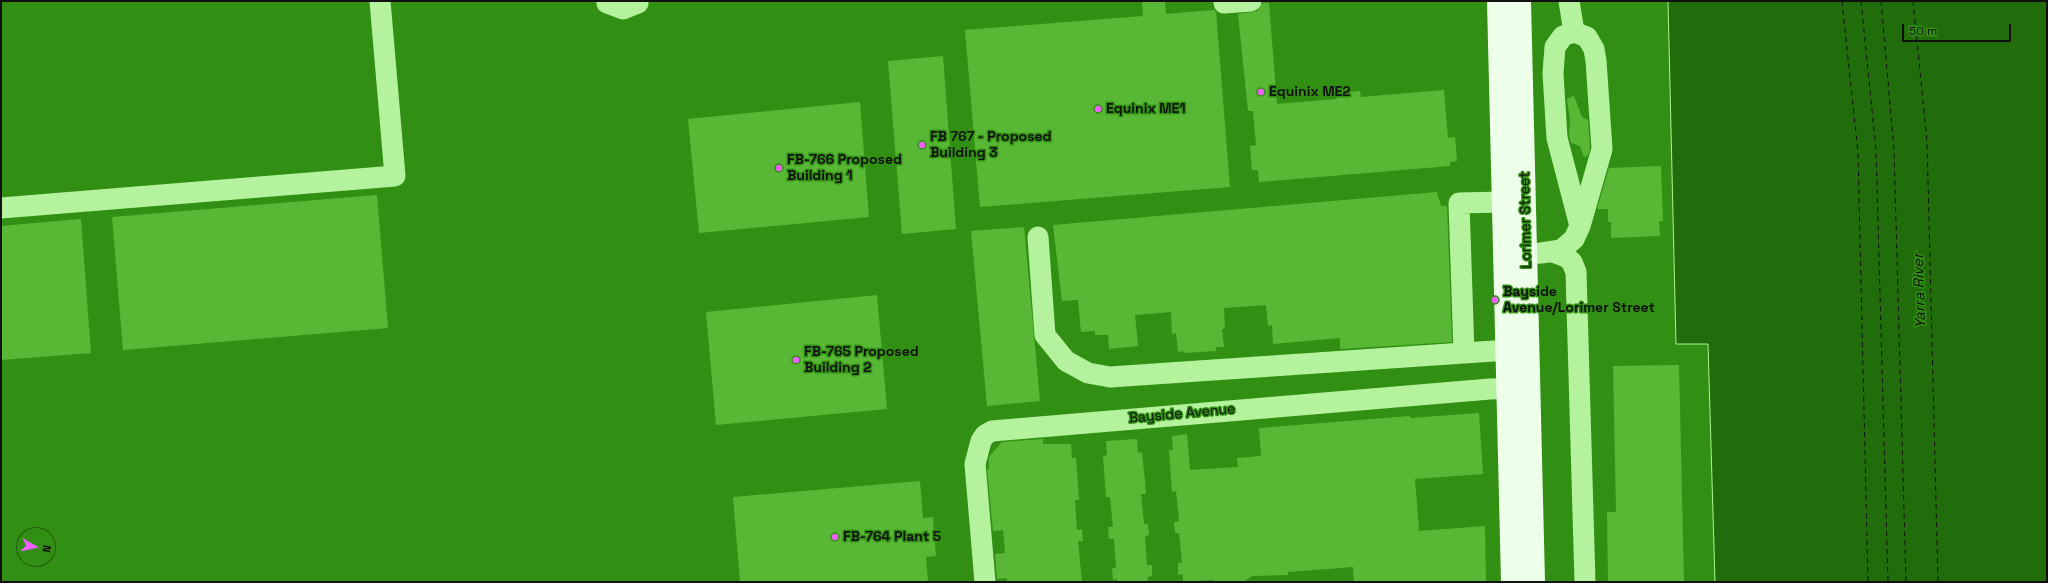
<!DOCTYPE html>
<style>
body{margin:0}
#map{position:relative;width:2048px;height:583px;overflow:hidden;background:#319013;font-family:"Space Grotesk",sans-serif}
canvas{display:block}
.frame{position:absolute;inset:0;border:2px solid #111;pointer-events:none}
.north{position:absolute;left:16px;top:527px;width:40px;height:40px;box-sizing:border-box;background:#319013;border:1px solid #245d12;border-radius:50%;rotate:99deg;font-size:11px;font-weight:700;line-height:16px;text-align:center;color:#111}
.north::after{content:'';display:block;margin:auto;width:14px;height:18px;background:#ef5fff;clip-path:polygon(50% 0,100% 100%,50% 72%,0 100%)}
.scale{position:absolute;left:1902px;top:24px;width:109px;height:18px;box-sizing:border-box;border:2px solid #111;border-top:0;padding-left:5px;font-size:12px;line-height:14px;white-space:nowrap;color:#111;-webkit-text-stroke:3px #319013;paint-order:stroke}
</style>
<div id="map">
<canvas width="2048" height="583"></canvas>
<div class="frame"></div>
<div class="north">N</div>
<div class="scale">50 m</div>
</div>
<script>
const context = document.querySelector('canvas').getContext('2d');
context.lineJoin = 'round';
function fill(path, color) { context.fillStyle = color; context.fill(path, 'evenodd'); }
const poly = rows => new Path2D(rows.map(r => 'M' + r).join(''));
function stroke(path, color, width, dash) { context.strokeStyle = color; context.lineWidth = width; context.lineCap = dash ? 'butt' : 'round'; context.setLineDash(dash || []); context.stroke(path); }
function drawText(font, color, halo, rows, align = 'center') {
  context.font = font + ' "Space Grotesk",sans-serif'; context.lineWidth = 3; context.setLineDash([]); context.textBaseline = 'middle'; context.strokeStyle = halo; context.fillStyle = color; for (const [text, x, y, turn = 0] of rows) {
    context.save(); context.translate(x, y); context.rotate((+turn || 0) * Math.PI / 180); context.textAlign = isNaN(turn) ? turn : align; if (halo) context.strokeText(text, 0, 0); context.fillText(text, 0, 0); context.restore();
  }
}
const water = poly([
 [1668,1,2047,1,2047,582,1715,582,1708,344,1676,344,1668,1]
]);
fill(water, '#226d0b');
stroke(water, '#acf590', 1);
stroke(poly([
 [1842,1,1858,153,1868,582],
 [1861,1,1876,150,1888,582],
 [1881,1,1894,150,1906,582],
 [1913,1,1927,141,1938,582]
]), '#111', 1, [5, 4]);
fill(poly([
 [1142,1,1165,1,1166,14,1214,10,1216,12,1230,187,980,207,965,30,1143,16],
 [1262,3,1269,3,1277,104,1337,99,1337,93,1360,91,1361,97,1444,90,1448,138,1455,137,1457,161,1450,162,1450,166,1259,182,1258,170,1252,170,1250,146,1256,145,1253,111,1248,111,1238,14,1257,11],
 [943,56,956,229,902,234,888,61],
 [1574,96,1582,117,1588,120,1590,148,1588,156,1584,157,1580,146,1571,143,1569,136,1570,120,1567,99],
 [860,102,869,217,699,233,688,119],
 [1661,166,1663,221,1659,221,1660,236,1611,238,1611,222,1608,222,1608,209,1597,209,1609,168],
 [1437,192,1441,206,1447,206,1452,342,1340,349,1340,338,1273,344,1272,325,1268,326,1266,305,1224,308,1225,329,1222,329,1224,347,1216,347,1216,351,1185,353,1185,351,1178,352,1176,333,1172,334,1171,312,1135,315,1138,346,1109,349,1108,335,1095,335,1095,331,1081,332,1078,300,1062,301,1053,225],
 [377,195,388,328,123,350,112,217],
 [81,219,91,353,1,360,1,226],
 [1024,227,1040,401,987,406,971,231],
 [877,295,887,409,716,425,706,312],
 [1679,365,1684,582,1608,582,1607,512,1616,512,1613,366],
 [1479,413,1483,474,1415,479,1419,531,1485,526,1486,582,1354,582,1353,567,1288,572,1288,575,1252,576,1244,582,1216,582,1212,580,1183,582,1183,574,1178,575,1178,563,1182,563,1179,533,1175,533,1174,522,1179,521,1176,491,1172,492,1169,450,1173,450,1172,436,1187,434,1190,470,1238,467,1237,458,1261,456,1259,428,1410,416,1410,418],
 [1043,439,1043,444,1071,444,1072,458,1076,458,1079,500,1075,500,1077,530,1082,529,1083,541,1078,541,1082,582,1007,582,1007,578,997,579,995,554,1005,553,1003,530,993,531,987,469,989,469,989,457,1002,442],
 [1137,439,1138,453,1142,452,1145,481,1146,494,1141,494,1144,524,1148,524,1149,535,1145,536,1147,565,1152,565,1152,576,1148,577,1148,582,1117,582,1117,579,1113,580,1112,568,1116,568,1114,539,1109,539,1108,527,1113,527,1110,497,1106,497,1103,456,1107,455,1106,441],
 [920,481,923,518,933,517,936,556,926,557,928,582,740,582,733,497]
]), '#58b836');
stroke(poly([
 [607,1,607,3,623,9,638,3],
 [1569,1,1574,32],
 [1224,3,1251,1],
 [1503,202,1459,203,1464,353,1524,349],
 [1,208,395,176,380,1],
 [1038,237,1045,335,1066,361,1088,373,1110,377,1464,353],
 [1553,252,1566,257,1572,262,1576,272,1585,582],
 [1509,254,1541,253,1561,250,1574,239,1580,226,1602,149,1596,61,1594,49,1587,37,1574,32,1563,36,1555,47,1553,73,1557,138,1580,226],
 [985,582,975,464,981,441,985,435,992,431,1490,389,1525,388]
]), '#b4f29e', 21);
stroke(poly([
 [1498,1,1512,582],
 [1520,1,1534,582]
]), '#edffe9', 22);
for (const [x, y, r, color] of [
 [1261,92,4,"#ef5fff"],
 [1098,109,4,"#ef5fff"],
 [922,145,4,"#ef5fff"],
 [779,168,4,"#ef5fff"],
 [1495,300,4,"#ef5fff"],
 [796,360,4,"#ef5fff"],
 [835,537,4,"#ef5fff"]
]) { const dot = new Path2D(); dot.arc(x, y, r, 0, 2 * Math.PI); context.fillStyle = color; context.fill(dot); stroke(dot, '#319013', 1.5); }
drawText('bold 14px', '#111', '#319013', [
 ["Equinix ME2",1269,92],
 ["Equinix ME1",1106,109],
 ["FB 767 - Proposed",930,137],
 ["Building 3",930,153],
 ["FB-766 Proposed",787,160],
 ["Building 1",787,176],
 ["Bayside",1503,292],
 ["Avenue/Lorimer Street",1503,308],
 ["FB-765 Proposed",804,352],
 ["Building 2",804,368],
 ["FB-764 Plant 5",843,537]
], 'left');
drawText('14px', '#111', '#319013', [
 ["Lorimer Street",1526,220,-91],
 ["Bayside Avenue",1182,414,-5]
]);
drawText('italic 15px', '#111', '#319013', [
 ["Yarra River",1920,291,-92]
]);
</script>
